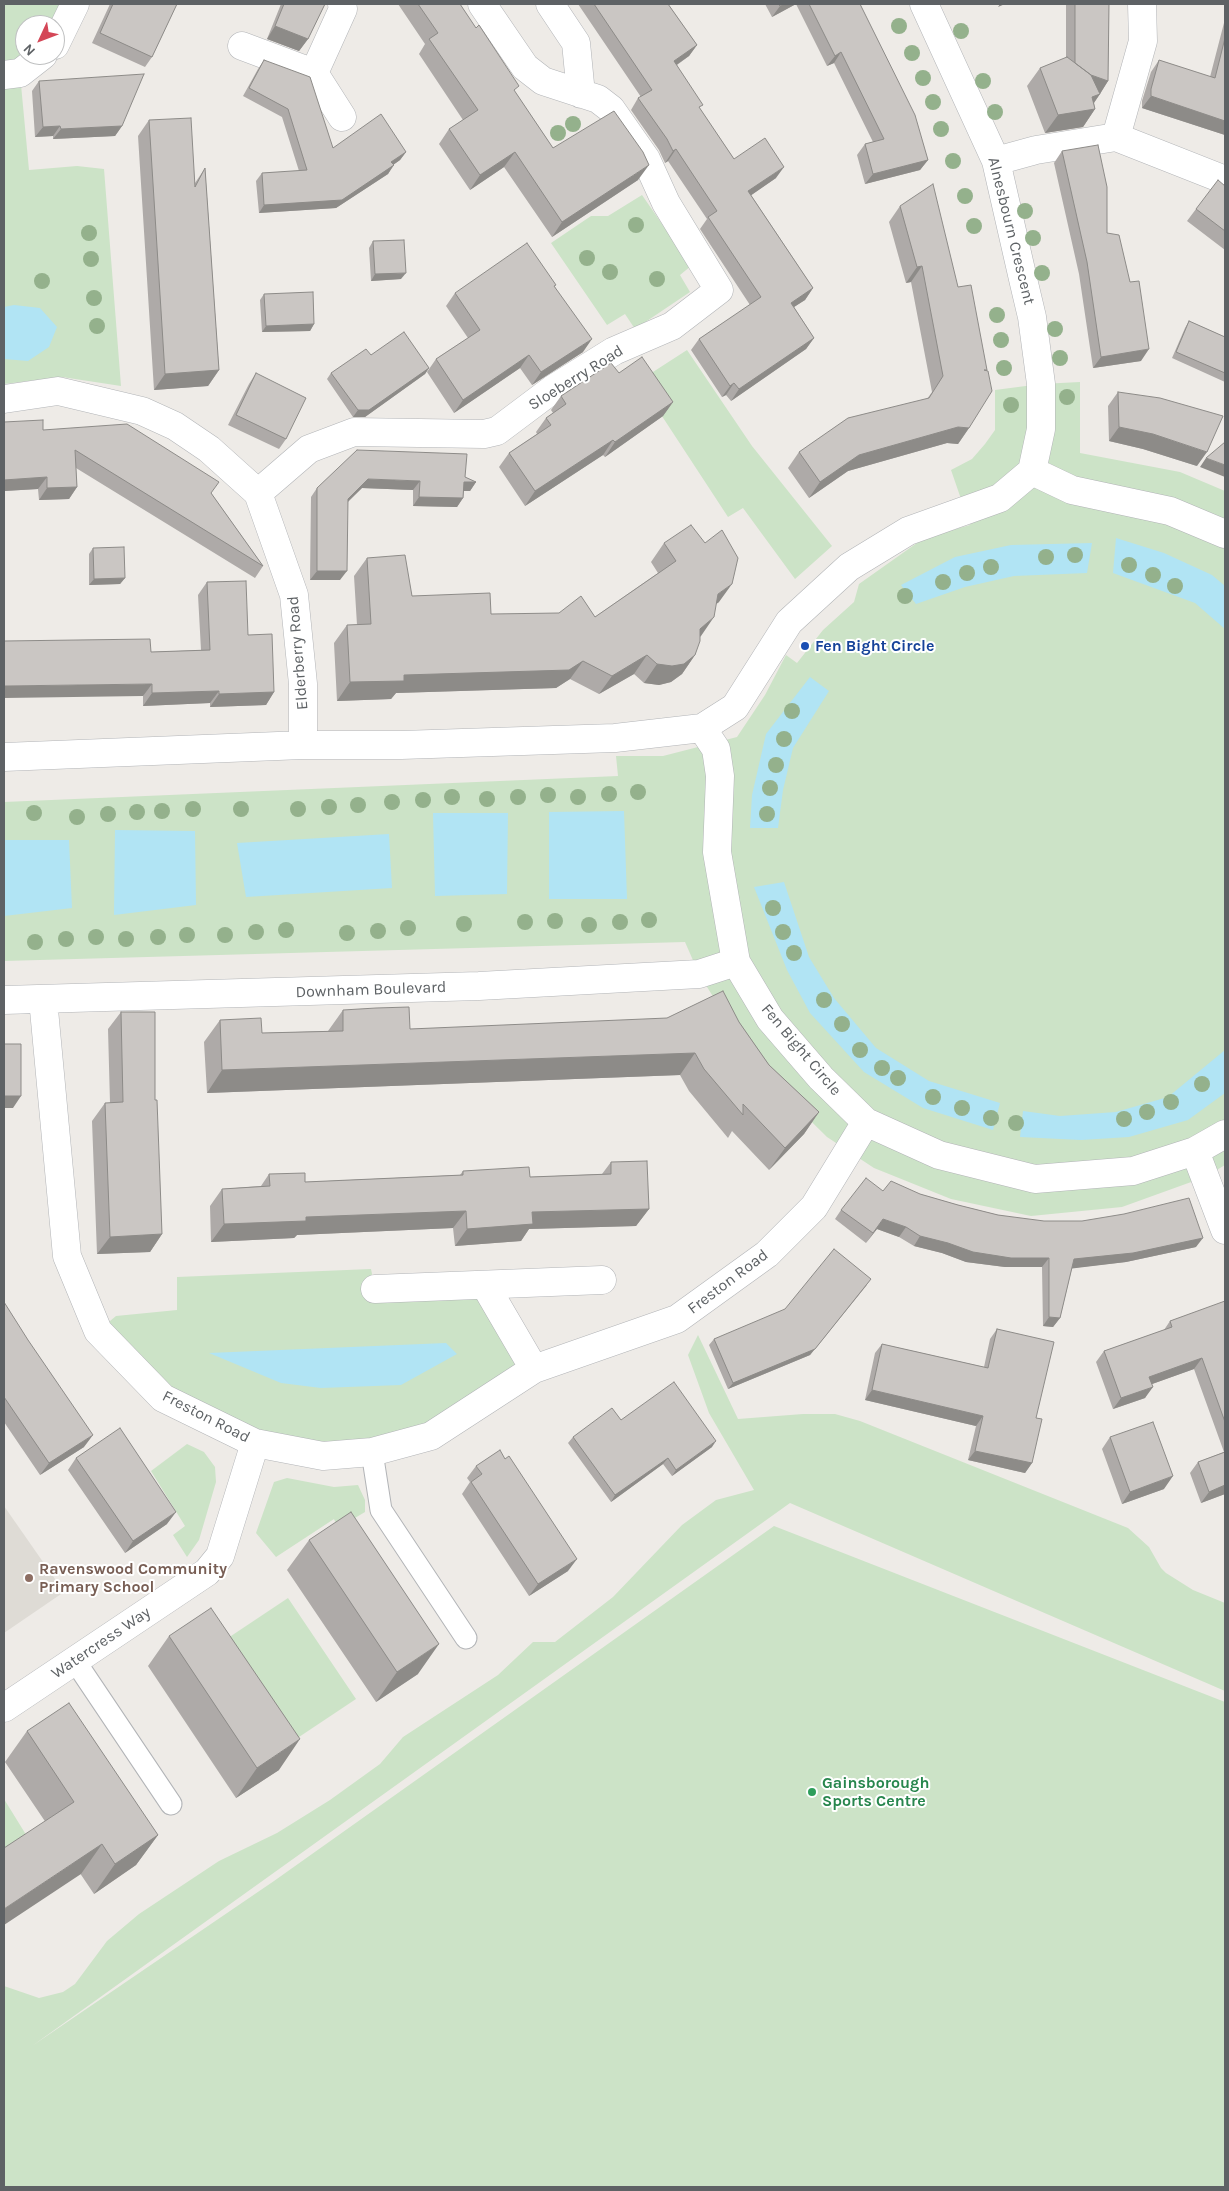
<!DOCTYPE html>
<style>
body{margin:0}
#map{position:relative;width:1229px;height:2191px;overflow:hidden;background:#eeebe7;font-family:Karla,sans-serif}
canvas{display:block}
.frame{position:absolute;inset:0;border:5px solid #5e6265;pointer-events:none}
.north{position:absolute;left:15px;top:15px;width:50px;height:50px;box-sizing:border-box;background:#fff;border:1px solid #bfc0c1;border-radius:50%;rotate:227deg;font-size:14px;font-weight:700;line-height:20px;text-align:center;color:#5e6265}
.north::after{content:'';display:block;margin:auto;width:18px;height:22px;background:#d44757;clip-path:polygon(50% 0,100% 100%,50% 72%,0 100%)}
</style>
<div id="map">
<canvas width="1229" height="2191"></canvas>
<div class="frame"></div>
<div class="north">N</div>
</div>
<script>
const context = document.querySelector('canvas').getContext('2d');
context.lineJoin = 'round';
function fill(path, color) { context.fillStyle = color; context.fill(path, 'evenodd'); }
const poly = rows => new Path2D(rows.map(r => 'M' + r).join(''));
function stroke(path, color, width, dash) { context.strokeStyle = color; context.lineWidth = width; context.lineCap = dash ? 'butt' : 'round'; context.setLineDash(dash || []); context.stroke(path); }
function drawText(font, color, halo, rows, align = 'center') {
  context.font = font + ' Karla,sans-serif'; context.lineWidth = 4; context.setLineDash([]); context.textBaseline = 'middle'; context.strokeStyle = halo; context.fillStyle = color; for (const [text, x, y, turn = 0] of rows) {
    context.save(); context.translate(x, y); context.rotate((+turn || 0) * Math.PI / 180); context.textAlign = isNaN(turn) ? turn : align; if (halo) context.strokeText(text, 0, 0); context.fillText(text, 0, 0); context.restore();
  }
}
fill(poly([
 [4,1506,64,1592,4,1633]
]), '#dedbd5');
fill(poly([
 [4,4,75,4,55,25,25,25,25,55,20,74,29,170,77,166,104,169,121,386,62,377,4,384],
 [642,195,691,266,680,275,690,292,635,329,625,314,607,325,551,243,591,216,608,216],
 [687,350,752,446,832,546,795,579,743,508,728,517,639,381],
 [1080,382,1080,453,1180,472,1225,491,1225,1165,1205,1177,1122,1207,1031,1216,951,1199,874,1168,827,1137,758,1069,699,974,685,942,4,961,4,802,618,776,616,756,663,756,737,737,765,695,786,655,797,663,823,630,854,602,859,584,924,538,970,525,951,470,972,459,985,444,995,430,995,390,1041,384],
 [371,1269,375,1289,485,1285,534,1369,431,1436,323,1456,163,1398,98,1331,116,1316,177,1310,177,1277],
 [698,1335,738,1419,803,1414,835,1414,860,1421,1128,1528,1149,1547,1161,1568,1166,1573,1193,1590,1225,1603,1225,1691,790,1503,32,2046,274,1881,774,1526,1225,1702,1225,2187,4,2187,4,1986,39,1998,63,1992,75,1984,107,1941,139,1914,219,1861,277,1833,330,1800,380,1764,403,1737,498,1675,533,1642,555,1642,613,1597,682,1525,716,1500,754,1490,709,1413,688,1355],
 [187,1444,204,1452,215,1467,216,1482,199,1540,187,1557,173,1535,185,1526,151,1471],
 [287,1478,334,1487,358,1485,365,1500,365,1512,338,1528,334,1519,276,1557,256,1533,274,1482],
 [288,1598,356,1699,284,1747,216,1646],
 [4,1799,33,1846,4,1865]
]), '#cce3c7');
fill(poly([
 [14,305,40,308,57,327,49,347,28,361,4,359,4,307],
 [1116,538,1164,553,1212,575,1225,586,1225,629,1195,603,1113,573],
 [1092,543,1087,573,1014,576,965,587,916,604,901,585,955,557,1011,545],
 [810,677,829,691,793,748,783,790,778,828,750,828,752,795,766,734],
 [624,811,627,899,549,899,549,812],
 [433,813,508,813,507,894,435,896],
 [115,830,195,831,196,905,114,915],
 [389,834,392,888,246,897,237,843],
 [4,840,69,840,72,908,4,916],
 [784,882,809,957,834,998,876,1048,929,1081,1000,1103,993,1130,923,1108,864,1072,810,1013,787,970,754,887],
 [1225,1050,1225,1093,1188,1120,1129,1137,1081,1140,1020,1137,1023,1111,1060,1116,1116,1112,1168,1097],
 [446,1343,457,1354,401,1385,321,1388,281,1383,209,1353]
]), '#b1e4f4');
const lane = poly([
 [372,1452,381,1510,466,1638],
 [75,1661,171,1804]
]);
const street = poly([
 [342,4,343,9,314,73,342,117],
 [550,4,576,43,581,94],
 [924,4,996,161,1023,279,1032,317,1041,384,1041,429,1032,471],
 [55,45,75,4],
 [242,46,314,73],
 [4,75,20,73,43,55],
 [1116,137,1143,41,1142,4],
 [996,161,1036,150,1116,137,1225,180],
 [4,399,58,391,142,411,175,426,209,449,258,493,294,595,303,684,303,745],
 [1032,471,1072,490,1170,511,1225,534],
 [258,493,309,449,354,432,484,434,497,431,553,389,614,351,672,326,719,290,666,203,646,159,611,109,598,99,543,81,525,67,482,4],
 [702,728,716,749,720,776,717,852,736,962,770,1019,821,1078,866,1122,939,1155,1035,1179,1133,1171,1195,1151,1225,1134],
 [4,757,303,745,401,745,615,738,702,728,735,707,789,622,849,567,908,531,1000,498,1032,471],
 [43,999,67,1256,98,1331,163,1398,255,1443,323,1456,372,1452,431,1436,534,1369,677,1319,767,1254,814,1207,866,1122],
 [4,1000,479,986,699,974,736,962],
 [1195,1151,1225,1230],
 [485,1285,534,1369],
 [375,1289,602,1280],
 [4,1708,207,1572,220,1556,255,1443]
]);
stroke(lane, '#b2b4b7', 23);
stroke(street, '#b2b4b7', 29);
stroke(lane, '#fff', 21);
stroke(street, '#fff', 28);
context.fillStyle = '#94b18c';
for (const [x, y] of [
 [899,26],
 [961,31],
 [912,53],
 [923,78],
 [983,81],
 [933,102],
 [995,112],
 [573,124],
 [941,129],
 [558,133],
 [953,161],
 [965,196],
 [1025,211],
 [636,225],
 [974,226],
 [89,233],
 [1033,238],
 [587,258],
 [91,259],
 [610,272],
 [1042,273],
 [657,279],
 [42,281],
 [94,298],
 [997,315],
 [97,326],
 [1055,329],
 [1001,340],
 [1060,358],
 [1004,368],
 [1067,397],
 [1011,405],
 [1075,555],
 [1046,557],
 [1129,565],
 [991,567],
 [967,573],
 [1153,575],
 [943,582],
 [1175,586],
 [905,596],
 [792,711],
 [784,739],
 [776,765],
 [770,788],
 [638,792],
 [609,794],
 [548,795],
 [452,797],
 [518,797],
 [578,797],
 [487,799],
 [423,800],
 [392,802],
 [358,805],
 [329,807],
 [193,809],
 [241,809],
 [298,809],
 [162,811],
 [137,812],
 [34,813],
 [108,814],
 [767,814],
 [77,817],
 [773,908],
 [649,920],
 [555,921],
 [525,922],
 [620,922],
 [464,924],
 [589,925],
 [408,928],
 [286,930],
 [378,931],
 [256,932],
 [783,932],
 [347,933],
 [187,935],
 [225,935],
 [96,937],
 [158,937],
 [66,939],
 [126,939],
 [35,942],
 [794,953],
 [824,1000],
 [842,1024],
 [860,1050],
 [882,1068],
 [898,1078],
 [1202,1084],
 [933,1097],
 [1171,1102],
 [962,1108],
 [1147,1112],
 [991,1118],
 [1124,1119],
 [1016,1123]
]) { context.beginPath(); context.arc(x, y, 8, 0, 2 * Math.PI); context.fill(); }
fill(poly([
 [110,4,177,4,152,57,145,67,92,43],
 [281,4,325,4,308,39,299,51,267,39],
 [398,4,460,4,515,92,553,148,638,180,552,237,504,167,470,190,439,144,449,129,463,120,419,54,425,44],
 [578,4,668,4,697,45,689,56,677,65,700,109,734,159,776,178,751,195,813,288,805,300,794,307,814,338,806,349,731,401,726,395,722,397,691,350,699,339,750,305,700,229,707,219,668,161,665,163,659,150,631,110,638,98,641,97],
 [765,4,796,4,772,17],
 [796,4,860,4,928,160,920,170,865,184,857,155,865,144,873,142,834,63,827,66],
 [1066,4,1109,4,1108,81,1094,103,1095,109,1083,127,1045,133,1027,86,1040,68,1066,58],
 [1225,19,1225,135,1142,108,1142,101,1151,72,1159,60,1210,77],
 [264,60,333,148,406,152,400,160,393,165,388,174,336,208,259,213,256,181,262,173,299,171,282,117,243,96,258,69],
 [39,81,122,126,115,136,53,139,53,136,35,137,32,91],
 [149,120,195,183,205,168,219,370,208,386,154,390,138,136],
 [1062,151,1107,233,1141,361,1093,368,1079,274,1054,163],
 [1225,186,1225,250,1187,221,1196,209],
 [900,206,958,287,987,371,969,428,958,444,947,443,848,471,809,498,788,468,799,452,927,399,932,392,911,282,906,283,889,222],
 [373,241,401,279,371,281,369,248],
 [555,287,583,352,532,385,520,368,454,413,427,372,436,359,468,338,446,306,455,293],
 [264,294,314,324,310,331,262,332,260,300],
 [1189,321,1225,337,1225,382,1172,358,1185,328],
 [371,355,429,368,425,374,365,417,353,417,327,379,331,373],
 [256,373,286,439,279,449,228,425,249,384],
 [619,373,673,402,663,416,605,457,603,455,525,506,499,467,509,453,537,434,536,432,546,418,553,413,551,410,561,396],
 [1118,392,1197,466,1143,449,1109,441,1108,406],
 [4,422,43,430,211,493,263,566,255,578,76,468,77,487,69,499,39,500,38,489,4,491],
 [465,477,476,482,470,491,464,491,463,498,457,507,413,506,413,490,362,488,348,502,340,580,310,580,311,497,317,488],
 [664,543,719,602,716,604,700,636,695,655,682,674,671,682,659,685,644,683,634,674,599,694,570,679,556,688,396,693,391,699,337,701,334,643,347,625,357,625,354,576,367,558,412,596,491,614,595,617,658,573,651,562],
 [93,548,125,578,120,584,89,585,89,554],
 [207,582,248,635,274,692,266,705,210,707,210,703,143,706,143,696,151,652,201,650,198,595],
 [343,1010,410,1029,739,1022,769,1065,819,1112,804,1134,769,1170,732,1131,728,1138,689,1091,680,1075,207,1093,204,1042,220,1020,262,1033,328,1031],
 [121,1012,155,1100,162,1234,150,1252,97,1254,92,1121,105,1103,110,1103,108,1029],
 [611,1162,649,1209,636,1226,529,1229,521,1241,455,1246,453,1228,297,1235,294,1238,211,1242,210,1206,222,1189,261,1186,269,1174,305,1182,460,1175,463,1171,530,1177,602,1174],
 [883,1191,920,1194,958,1205,998,1215,1196,1247,1126,1262,1072,1268,1060,1318,1053,1327,1043,1326,1042,1267,1005,1267,966,1262,942,1253,914,1246,899,1237,877,1229,866,1243,835,1219,841,1210],
 [867,1285,810,1355,728,1389,709,1345,714,1339],
 [4,1302,84,1447,40,1475,4,1422],
 [1225,1303,1225,1494,1201,1503,1190,1473,1198,1462,1224,1452,1194,1369,1152,1384,1145,1398,1113,1409,1096,1362,1104,1351,1164,1330,1170,1321],
 [997,1329,1036,1418,1032,1463,1025,1473,968,1460,976,1426,865,1400,875,1353,882,1344,984,1367,990,1339],
 [621,1420,712,1447,672,1476,663,1464,611,1502,568,1443,573,1437],
 [1110,1437,1164,1489,1122,1504,1102,1449],
 [76,1458,167,1524,125,1553,68,1470],
 [476,1466,568,1571,529,1596,462,1494,470,1482,467,1478],
 [309,1540,418,1674,376,1702,287,1570],
 [169,1636,279,1770,236,1798,148,1666],
 [27,1731,158,1835,136,1865,94,1894,5,1762]
]), '#aeaaa8');
fill(poly([
 [784,4,796,4,772,17,780,6],
 [1000,4,1005,4,998,7],
 [275,26,308,39,299,51,267,39],
 [697,45,689,56,666,72,674,61],
 [841,52,834,63,827,66,835,56],
 [1075,70,1108,81,1100,94],
 [1100,94,1089,110,1095,109,1083,127,1045,133,1058,115,1092,97],
 [1151,96,1225,121,1225,135,1142,108],
 [60,126,53,136,35,137,43,127],
 [122,126,115,136,53,139,61,129],
 [676,149,668,161,665,163,673,151],
 [406,152,400,160,386,170,391,162],
 [515,152,504,167,470,190,480,175],
 [928,160,920,170,865,184,873,174],
 [394,165,388,174,336,208,259,213,264,205],
 [649,165,638,180,552,237,562,222],
 [784,167,776,178,740,203,748,191],
 [922,266,911,282,906,283,917,267],
 [406,273,401,279,371,281,375,274],
 [813,288,805,300,783,314,791,303],
 [314,324,310,331,262,332,266,326],
 [814,338,806,349,731,401,739,389],
 [592,339,583,352,532,385,541,372],
 [1149,349,1141,361,1093,368,1101,357],
 [529,355,520,368,454,413,463,400],
 [429,368,425,374,365,417,353,417,358,410],
 [219,370,208,386,154,390,165,374],
 [734,383,726,395,722,397,730,386],
 [673,402,663,416,605,457,615,442],
 [958,427,969,428,958,444,947,443,848,471,809,498,820,482,859,455],
 [1119,427,1153,434,1207,452,1197,466,1143,449,1109,441],
 [613,440,603,455,525,506,535,491],
 [1206,458,1225,465,1225,477,1200,467],
 [47,477,38,489,4,491,4,480],
 [368,479,420,481,413,490,362,488,341,508,348,499],
 [464,482,476,482,470,491,458,491],
 [77,487,69,499,39,500,47,488],
 [419,497,463,498,457,507,413,506],
 [317,571,347,571,340,580,310,580],
 [125,578,120,584,89,585,94,579],
 [732,584,719,602,705,612,718,594],
 [714,617,701,636,687,648,700,629],
 [647,655,634,674,599,694,612,676],
 [695,655,682,674,671,682,659,685,644,683,657,664],
 [583,661,570,679,556,688,396,693,391,699,337,701,350,682,404,675],
 [152,684,143,696,4,698,4,686],
 [219,691,210,703,143,706,152,693],
 [274,692,266,705,210,707,219,694],
 [695,1053,680,1075,207,1093,222,1070],
 [4,1096,21,1096,13,1108,4,1108],
 [819,1112,804,1134,769,1170,785,1148],
 [649,1209,636,1226,529,1229,521,1241,455,1246,467,1229,532,1212],
 [466,1211,453,1228,297,1235,294,1238,211,1242,224,1224,306,1217],
 [883,1219,906,1227,899,1237,877,1229,866,1243],
 [162,1234,150,1252,97,1254,110,1237],
 [920,1236,1049,1258,1042,1267,1005,1267,966,1262,942,1253,914,1246],
 [1203,1238,1196,1247,1126,1262,1068,1269,1074,1259],
 [871,1279,810,1355,728,1389,733,1383],
 [1049,1317,1060,1318,1053,1327,1043,1326],
 [1202,1358,1194,1369,1141,1388,1149,1377],
 [1153,1387,1145,1398,1113,1409,1121,1398],
 [872,1390,983,1416,976,1426,865,1400],
 [93,1435,84,1447,40,1475,49,1463],
 [716,1441,712,1447,672,1476,676,1470],
 [975,1451,1032,1463,1025,1473,968,1460],
 [668,1458,663,1464,611,1502,615,1495],
 [1173,1476,1164,1489,1122,1504,1130,1492],
 [1225,1485,1225,1494,1201,1503,1209,1492],
 [176,1512,167,1524,125,1553,133,1541],
 [577,1559,568,1571,529,1596,538,1584],
 [439,1644,418,1674,376,1702,397,1672],
 [300,1739,279,1770,236,1798,257,1768],
 [158,1835,136,1865,94,1894,115,1864],
 [102,1844,81,1874,4,1925,4,1909]
]), '#8d8b88');
const building = poly([
 [113,4,177,4,152,57,100,33,113,4],
 [284,4,325,4,308,39,275,26,284,4],
 [418,4,460,4,476,28,479,25,519,86,514,90,553,148,614,111,643,152,649,165,562,222,515,152,480,175,449,129,478,110,429,39,438,33,418,4],
 [594,4,668,4,697,45,674,61,703,105,699,107,734,159,765,138,784,167,748,191,813,288,791,303,814,338,739,389,734,383,730,386,699,339,761,297,708,217,717,211,676,149,673,151,667,139,638,98,652,90,594,4],
 [778,4,784,4,780,6,778,4],
 [809,4,860,4,915,115,928,160,873,174,865,144,884,139,841,52,835,56,809,4],
 [1075,4,1109,4,1108,81,1091,75,1075,63,1075,4],
 [1225,38,1225,121,1151,96,1151,89,1159,60,1215,78,1225,38],
 [1067,57,1091,75,1100,94,1092,97,1095,109,1058,115,1040,68,1067,57],
 [264,60,310,77,333,148,381,114,406,152,391,162,394,165,342,200,264,205,262,173,307,170,288,109,249,88,264,60],
 [144,74,122,126,61,129,60,126,43,127,39,81,144,74],
 [191,118,195,187,205,168,219,370,165,374,149,120,191,118],
 [1098,145,1107,187,1107,233,1119,235,1130,282,1139,281,1149,349,1101,357,1087,262,1062,151,1098,145],
 [1218,180,1225,186,1225,231,1196,209,1218,180],
 [933,184,958,287,971,285,987,370,984,370,988,371,992,391,969,428,958,427,859,455,820,482,799,452,848,418,929,398,943,376,922,266,917,267,900,206,933,184],
 [404,240,406,273,375,274,373,241,404,240],
 [527,243,556,285,554,286,592,339,541,372,529,355,463,400,436,359,480,330,455,293,527,243],
 [313,292,314,324,266,326,264,294,313,292],
 [1189,321,1225,337,1225,373,1176,352,1189,321],
 [404,332,429,368,369,410,358,410,331,373,366,349,371,355,404,332],
 [642,357,673,402,615,442,613,440,535,491,509,453,551,425,546,418,566,404,561,396,611,363,619,373,642,357],
 [256,373,306,398,286,439,236,415,256,373],
 [1118,392,1160,398,1223,416,1207,452,1153,434,1119,427,1118,392],
 [43,420,43,430,127,424,219,482,211,493,263,566,75,450,77,487,47,488,47,477,4,480,4,422,43,420],
 [1225,442,1225,465,1206,458,1225,442],
 [357,450,467,454,465,477,476,482,464,482,463,498,419,497,420,481,368,479,348,499,347,571,317,571,317,488,357,450],
 [691,525,705,543,722,530,738,558,732,584,718,594,714,617,700,629,700,641,695,655,684,664,672,666,657,664,647,655,612,676,583,661,569,670,404,675,404,681,350,682,347,625,371,624,367,558,405,555,412,596,490,593,491,614,559,613,581,596,595,617,676,561,664,543,691,525],
 [124,547,125,578,94,579,93,548,124,547],
 [246,581,248,635,272,634,274,692,219,694,219,691,152,693,152,684,4,686,4,641,150,639,151,652,210,650,207,582,246,581],
 [723,991,739,1022,769,1065,819,1112,785,1148,743,1104,743,1115,704,1069,695,1053,222,1070,220,1020,261,1018,262,1033,343,1031,343,1010,376,1008,409,1007,410,1029,667,1018,723,991],
 [121,1012,155,1012,155,1100,157,1100,162,1234,110,1237,105,1103,123,1102,121,1012],
 [4,1044,21,1044,21,1096,4,1096,4,1044],
 [647,1161,649,1209,532,1212,533,1224,467,1229,466,1211,306,1217,306,1221,224,1224,222,1189,270,1186,269,1174,305,1173,305,1182,463,1175,463,1171,529,1167,530,1177,611,1174,611,1162,647,1161],
 [866,1178,883,1191,891,1181,920,1194,958,1205,998,1215,1044,1221,1082,1221,1124,1214,1189,1198,1203,1238,1133,1253,1074,1259,1060,1318,1049,1317,1049,1258,1011,1258,973,1252,948,1243,920,1236,906,1227,883,1219,873,1233,841,1210,866,1178],
 [834,1249,871,1279,815,1349,733,1383,714,1339,785,1309,834,1249],
 [1225,1301,1225,1422,1202,1358,1149,1377,1153,1387,1121,1398,1104,1351,1172,1327,1170,1321,1225,1301],
 [4,1302,28,1340,93,1435,49,1463,4,1397,4,1302],
 [997,1329,1054,1342,1036,1418,1042,1419,1032,1463,975,1451,983,1416,872,1390,882,1344,988,1368,997,1329],
 [674,1382,716,1441,676,1470,668,1458,615,1495,573,1437,612,1408,621,1420,674,1382],
 [1153,1422,1173,1476,1130,1492,1110,1437,1153,1422],
 [120,1428,176,1512,133,1541,76,1458,120,1428],
 [500,1450,505,1459,509,1456,577,1559,538,1584,471,1482,482,1474,476,1466,500,1450],
 [1225,1452,1225,1485,1209,1492,1198,1462,1225,1452],
 [351,1512,439,1644,397,1672,309,1540,351,1512],
 [211,1608,300,1739,257,1768,169,1636,211,1608],
 [69,1703,158,1835,115,1864,102,1844,4,1909,4,1848,74,1802,27,1731,69,1703]
]);
fill(building, '#cac6c3');
stroke(building, '#8d8b88', 1);
for (const [x, y, r, color] of [
 [805,646,5,"#1a4fb4"],
 [29,1578,5,"#8d6e63"],
 [812,1792,5,"#2e9e5b"]
]) { const dot = new Path2D(); dot.arc(x, y, r, 0, 2 * Math.PI); context.fillStyle = color; context.fill(dot); stroke(dot, '#fff', 2); }
drawText('16px', '#5e6265', '#fff', [
 ["Alnesbourn Crescent",1011,231,76],
 ["Sloeberry Road",576,378,-32],
 ["Elderberry Road",298,653,-95],
 ["Downham Boulevard",371,990,-2],
 ["Fen Bight Circle",801,1050,50],
 ["Freston Road",728,1282,-37],
 ["Freston Road",206,1417,27],
 ["Watercress Way",101,1643,-34]
]);
drawText('bold 16px', '#164399', '#fff', [
 ["Fen Bight Circle",815,646]
], 'left');
drawText('bold 16px', '#785e54', '#fff', [
 ["Ravenswood Community",39,1569],
 ["Primary School",39,1587]
], 'left');
drawText('bold 16px', '#27864d', '#fff', [
 ["Gainsborough",822,1783],
 ["Sports Centre",822,1801]
], 'left');
</script>
